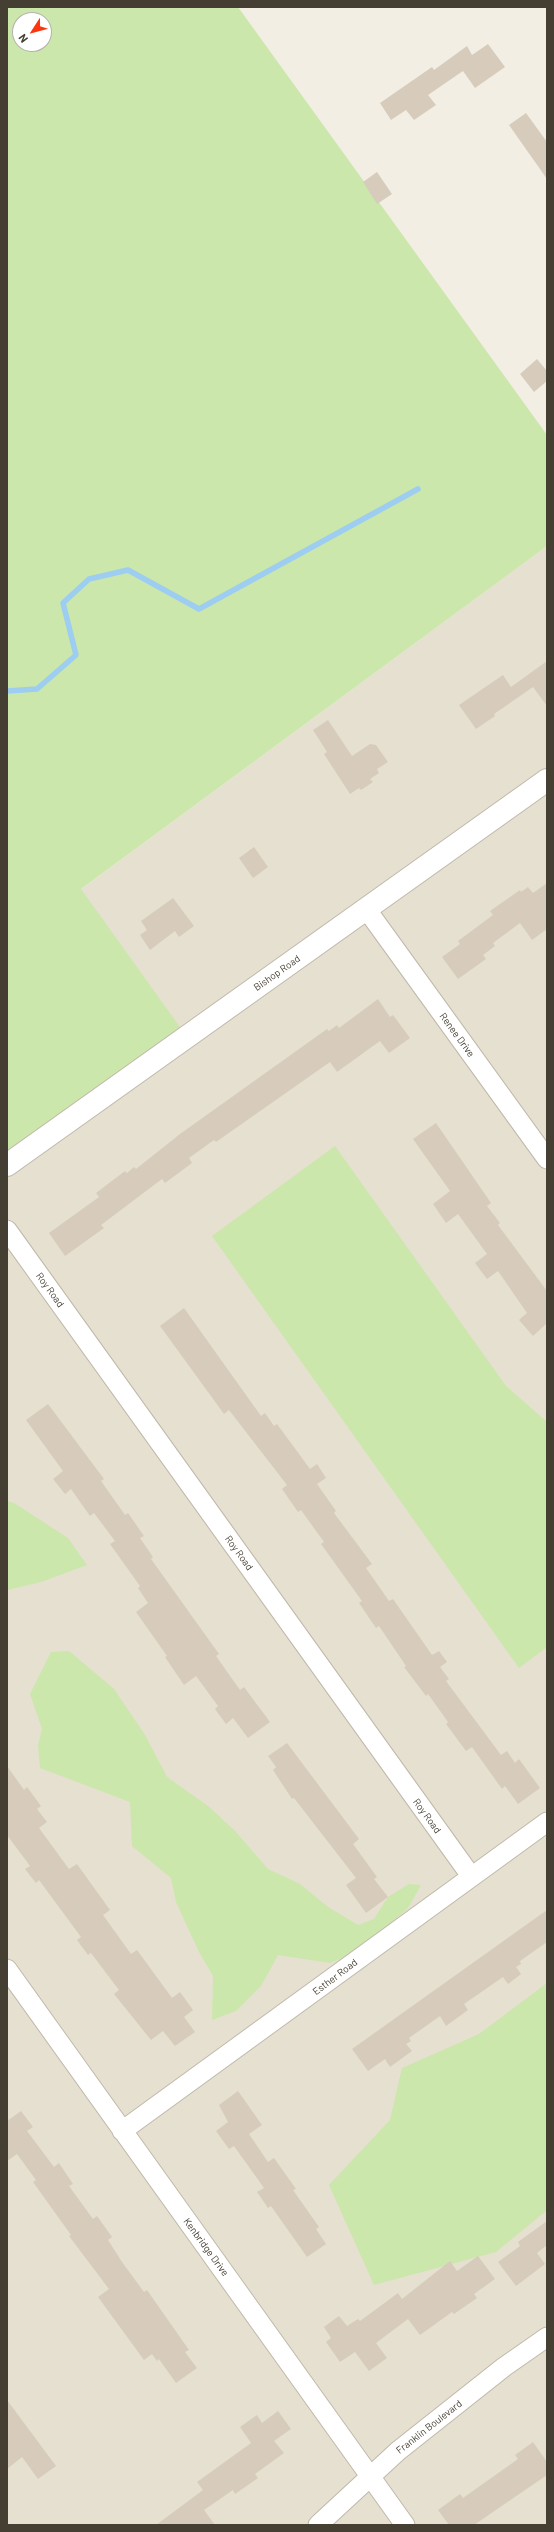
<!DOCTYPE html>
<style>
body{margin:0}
#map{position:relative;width:554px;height:2532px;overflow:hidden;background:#f2eee3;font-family:Barlow,sans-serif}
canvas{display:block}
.frame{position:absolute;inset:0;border:8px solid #443e33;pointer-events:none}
.north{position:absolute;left:12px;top:12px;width:40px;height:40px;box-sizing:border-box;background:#fff;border:1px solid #b4b2ad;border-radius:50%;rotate:234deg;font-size:11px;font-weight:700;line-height:16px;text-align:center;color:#443e33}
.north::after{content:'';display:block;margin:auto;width:14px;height:18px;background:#fd360f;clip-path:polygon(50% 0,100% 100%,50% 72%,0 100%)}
</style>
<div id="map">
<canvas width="554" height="2532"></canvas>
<div class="frame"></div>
<div class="north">N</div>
</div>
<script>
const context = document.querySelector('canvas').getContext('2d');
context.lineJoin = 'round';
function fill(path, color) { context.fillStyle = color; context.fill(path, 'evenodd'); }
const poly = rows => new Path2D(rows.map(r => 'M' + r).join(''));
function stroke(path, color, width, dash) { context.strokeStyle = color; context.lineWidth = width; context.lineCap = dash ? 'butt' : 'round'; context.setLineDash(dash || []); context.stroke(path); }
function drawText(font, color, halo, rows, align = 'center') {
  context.font = font + ' Barlow,sans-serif'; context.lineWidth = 3; context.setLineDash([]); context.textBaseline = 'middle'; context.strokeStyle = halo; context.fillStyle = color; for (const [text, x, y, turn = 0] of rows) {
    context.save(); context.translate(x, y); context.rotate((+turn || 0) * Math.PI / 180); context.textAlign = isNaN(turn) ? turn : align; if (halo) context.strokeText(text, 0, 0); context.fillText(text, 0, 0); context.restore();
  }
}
fill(poly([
 [547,546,547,2525,7,2525,7,1165,186,1037,80,890]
]), '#e6e0d1');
fill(poly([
 [7,7,238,7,547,435,547,546,81,889,187,1037,7,1165],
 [20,20,44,20,44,44,20,44],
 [335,1146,506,1386,547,1422,547,1647,519,1668,212,1236],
 [7,1501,14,1503,68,1538,87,1565,41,1582,7,1590],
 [69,1651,114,1689,145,1735,167,1777,208,1806,235,1831,268,1869,300,1884,328,1907,358,1925,374,1919,388,1897,409,1884,421,1885,408,1908,358,1952,330,1963,278,1955,261,1986,236,2011,212,2020,213,1976,199,1952,176,1902,171,1878,132,1846,130,1802,40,1768,38,1745,42,1729,30,1694,51,1652],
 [547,1983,547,2210,496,2252,374,2285,329,2185,390,2120,402,2068,479,2034]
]), '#cbe7ab');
stroke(poly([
 [7,691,37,689,76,655,63,603,89,579,128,570,199,609,418,489]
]), '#9dcdf1', 5.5);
fill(poly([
 [488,44,505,67,475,88,463,71,428,95,436,105,414,120,406,110,391,120,380,103,432,67,434,70,467,46,472,55],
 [526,113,547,142,547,179,509,125],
 [377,172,392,194,377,204,363,182],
 [537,359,547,371,547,381,534,392,520,374],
 [547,661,547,706,533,687,494,714,495,716,476,729,459,705,503,675,511,687],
 [328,720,352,756,370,744,376,745,388,762,377,769,379,773,370,779,373,782,361,790,359,788,350,794,324,754,327,752,313,730],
 [254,847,268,867,253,878,239,858],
 [547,883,547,929,532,940,520,923,493,943,495,946,483,955,486,959,458,979,442,957,460,944,458,941,493,915,490,911,520,890,521,892,528,887,533,893],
 [173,898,194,926,179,937,175,931,150,950,140,935,147,930,141,921],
 [378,999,390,1017,393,1015,410,1038,389,1053,380,1041,337,1072,330,1062,216,1142,214,1140,189,1158,192,1163,165,1183,162,1179,101,1225,104,1228,65,1256,49,1233,99,1197,96,1193,125,1171,127,1173,134,1167,136,1169,180,1134,327,1029,329,1031,337,1025,339,1028],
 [436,1123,491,1203,487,1206,500,1223,498,1225,547,1291,547,1323,533,1336,519,1320,527,1313,498,1271,487,1279,475,1263,487,1254,458,1214,446,1223,433,1204,450,1191,413,1139],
 [184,1308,261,1416,265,1413,274,1426,277,1424,310,1469,317,1464,326,1478,317,1484,336,1511,334,1513,372,1564,366,1568,389,1601,393,1599,432,1655,439,1651,447,1662,440,1667,449,1679,446,1681,501,1755,507,1751,515,1763,519,1759,540,1788,518,1804,505,1786,502,1789,472,1747,466,1751,446,1724,448,1722,428,1694,426,1696,404,1667,406,1666,379,1626,376,1628,359,1603,362,1601,321,1544,324,1542,301,1510,298,1512,282,1489,287,1485,229,1410,224,1414,160,1326],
 [48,1404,104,1479,101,1481,125,1515,128,1513,144,1536,140,1538,153,1557,151,1559,219,1654,216,1656,240,1690,244,1687,270,1722,248,1738,233,1718,226,1724,215,1709,218,1706,196,1676,184,1685,165,1657,167,1656,136,1612,148,1603,138,1588,140,1586,110,1544,115,1541,94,1513,90,1516,71,1489,65,1494,53,1479,63,1471,26,1420],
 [287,1743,359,1839,353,1844,377,1877,374,1879,388,1897,366,1913,346,1885,356,1878,294,1798,292,1799,273,1770,276,1767,268,1756],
 [7,1766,24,1790,27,1787,41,1806,37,1809,47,1822,39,1828,69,1869,77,1864,110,1910,103,1915,131,1954,137,1950,172,1998,180,1992,193,2010,184,2017,195,2032,175,2046,163,2031,151,2040,114,1994,119,1990,91,1953,88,1955,77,1940,81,1937,39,1880,36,1883,25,1869,30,1866,7,1835],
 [547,1910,547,1942,520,1961,521,1964,516,1967,521,1974,508,1984,503,1977,464,2004,468,2010,446,2026,440,2016,409,2038,411,2041,406,2044,412,2051,390,2067,385,2059,368,2071,352,2049],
 [238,2091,262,2125,249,2134,268,2162,274,2158,296,2189,293,2190,319,2227,316,2229,326,2244,307,2257,271,2206,268,2208,257,2192,264,2188,234,2146,229,2149,216,2131,228,2122,219,2105],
 [21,2111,33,2127,27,2131,54,2167,59,2163,73,2184,69,2186,93,2219,97,2216,112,2237,108,2240,122,2262,144,2292,147,2290,189,2350,185,2352,197,2368,176,2383,159,2359,157,2361,152,2354,144,2360,98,2297,109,2289,69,2236,71,2235,33,2182,36,2180,17,2154,7,2161,7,2121],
 [547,2221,547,2245,537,2253,545,2264,516,2286,498,2262,520,2246,518,2242],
 [478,2256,495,2279,474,2294,477,2298,454,2314,452,2312,420,2335,408,2319,376,2343,387,2358,369,2371,355,2352,340,2362,326,2342,331,2338,324,2327,339,2316,347,2326,358,2319,360,2321,398,2293,402,2299,450,2261,457,2271],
 [7,2400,56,2466,38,2479,22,2457,7,2469],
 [278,2411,291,2429,274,2441,284,2453,255,2474,258,2478,248,2485,235,2494,233,2490,204,2510,215,2525,156,2525,203,2490,197,2482,251,2443,240,2427,257,2415,262,2423],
 [533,2442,547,2462,547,2475,474,2525,449,2525,438,2510,460,2494,463,2498,518,2459,515,2455]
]), '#d7ccbc');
const minor = poly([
 [367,910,547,1159],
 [7,1230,471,1876],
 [7,1969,405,2525],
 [122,2131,547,1822],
 [318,2525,398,2451,504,2367,547,2337]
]);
const tertiary = poly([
 [7,1165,547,780]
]);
stroke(minor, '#c0b8a9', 21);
stroke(tertiary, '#c0b8a9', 24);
stroke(minor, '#fff', 19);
stroke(tertiary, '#fff', 22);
drawText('10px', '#443e33', '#fff', [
 ["Bishop Road",277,973,-35],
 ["Renee Drive",457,1035,54],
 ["Roy Road",50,1290,54],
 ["Roy Road",239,1553,54],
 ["Roy Road",427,1816,54],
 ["Esther Road",335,1977,-37],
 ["Kenbridge Drive",206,2247,54],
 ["Franklin Boulevard",429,2427,-38]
]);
</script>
